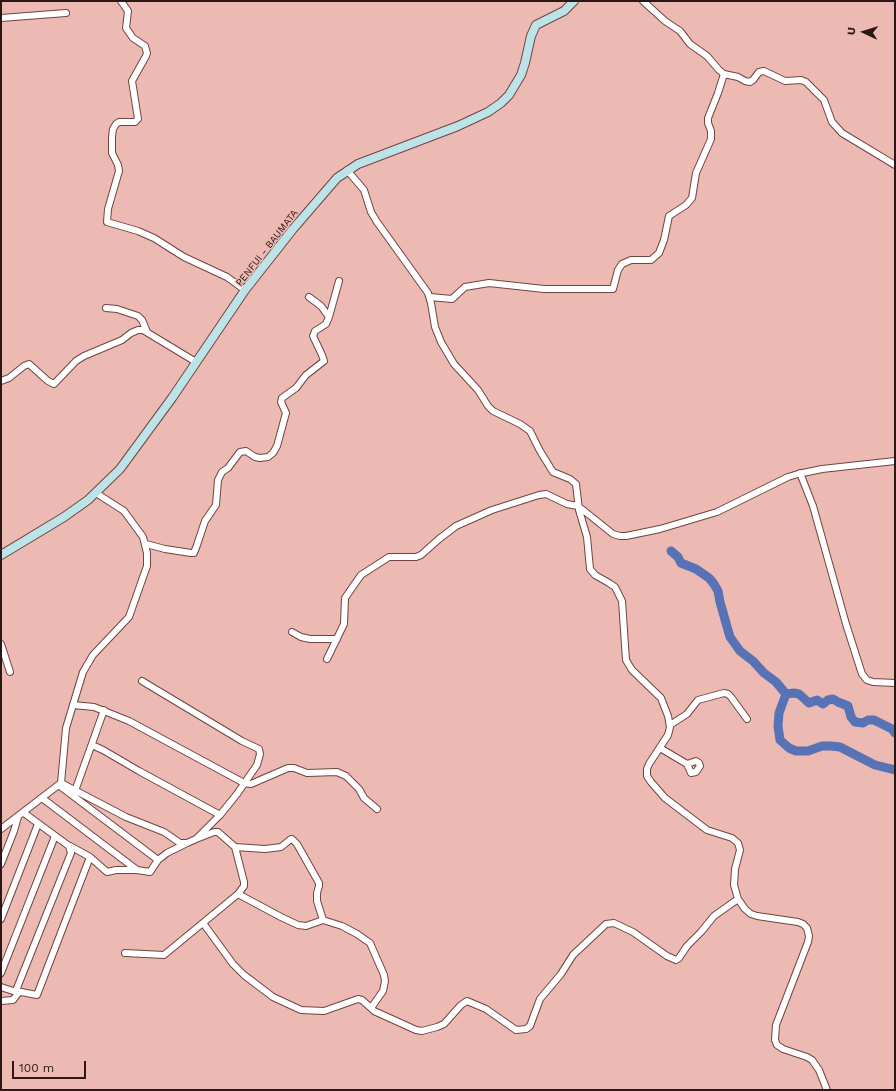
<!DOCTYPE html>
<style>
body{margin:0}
#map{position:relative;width:896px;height:1091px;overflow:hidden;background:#edb9b3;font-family:"Work Sans",sans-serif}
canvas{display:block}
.frame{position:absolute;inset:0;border:2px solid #2b1816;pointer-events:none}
.north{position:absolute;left:844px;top:12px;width:40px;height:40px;-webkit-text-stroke:3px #edb9b3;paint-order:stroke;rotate:274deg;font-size:11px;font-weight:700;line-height:16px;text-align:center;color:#2b1816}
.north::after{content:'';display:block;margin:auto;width:14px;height:18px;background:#2b1816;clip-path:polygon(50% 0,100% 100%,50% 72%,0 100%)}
.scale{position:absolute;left:12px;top:1061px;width:74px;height:18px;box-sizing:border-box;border:2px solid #2b1816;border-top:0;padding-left:5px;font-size:12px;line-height:14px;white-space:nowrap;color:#2b1816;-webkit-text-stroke:3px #edb9b3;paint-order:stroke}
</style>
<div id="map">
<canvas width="896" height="1091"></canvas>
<div class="frame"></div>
<div class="north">U</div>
<div class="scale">100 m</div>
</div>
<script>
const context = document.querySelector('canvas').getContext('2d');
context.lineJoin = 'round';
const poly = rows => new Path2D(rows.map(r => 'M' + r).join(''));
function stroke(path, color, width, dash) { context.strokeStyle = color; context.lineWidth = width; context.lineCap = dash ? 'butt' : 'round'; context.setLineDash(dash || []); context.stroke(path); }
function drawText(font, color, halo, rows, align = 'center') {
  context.font = font + ' "Work Sans",sans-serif'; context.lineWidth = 3; context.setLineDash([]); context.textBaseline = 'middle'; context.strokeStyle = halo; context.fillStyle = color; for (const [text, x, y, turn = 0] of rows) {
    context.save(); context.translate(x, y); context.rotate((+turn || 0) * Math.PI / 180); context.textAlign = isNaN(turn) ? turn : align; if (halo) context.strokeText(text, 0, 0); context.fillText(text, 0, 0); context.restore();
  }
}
stroke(poly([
 [671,551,678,557,681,563,696,569,709,578,714,584,718,591,720,602,730,637,740,651,753,661,764,673,776,682,786,694,779,713,778,726,780,740,789,748,796,751,808,751,822,746,831,746,840,747,875,765,895,770],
 [786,694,794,693,799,694,809,703,817,700,823,704,828,700,833,699,838,702,848,706,851,717,855,722,863,723,868,720,874,720,892,729,895,733]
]), '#5772b5', 9);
const street = poly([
 [121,1,128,11,126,28,133,38,145,46,147,53,146,56,132,81,138,119,135,122,119,122,116,124,113,129,112,137,112,153,118,165,119,171,108,209,107,222,138,231,154,238,184,257,227,277,245,290],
 [1,18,66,13],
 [724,74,738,77,745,81,750,82,753,80,759,72,764,71,785,81,801,80,806,82,824,100,832,122,842,133,895,165],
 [347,170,364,190,371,212,377,222,428,293,431,303,435,327,441,342,454,364,478,390,488,406,493,411,520,424,530,431,540,451,553,472,570,479,576,484,579,510,587,537,590,569,595,575,609,583,615,587,622,601,626,660,632,670,661,698,668,716,670,727,668,735,649,764,647,769,647,776,651,782,665,798,707,830,732,838,738,843,740,850,735,869,734,885,738,899,745,909,751,914,757,916,798,922,803,924,807,928,809,936,808,942,776,1025,775,1040,777,1045,783,1049,807,1057,812,1060,819,1070,827,1090],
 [430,297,452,299,465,287,489,283,544,289,613,289,618,270,622,264,631,260,651,260,659,253,664,240,669,216,686,205,692,198,696,173,711,139,711,131,708,123,708,118,718,93,724,74,719,70,707,56,690,44,680,31,665,21,643,1],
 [106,308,117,309,138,316,142,320,147,332],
 [329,317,339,281],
 [1,381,9,378,24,366,29,364,48,381,54,384,76,361,84,356,122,340,131,333,138,330,143,330,196,362],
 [800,473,813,506,846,624,862,674,867,680,873,682,895,683],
 [146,544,165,549,191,553,194,553,197,545,205,521,216,505,218,480,222,472,228,468,240,452,246,451,255,457,260,458,268,457,273,453,277,446,286,413,281,402,282,398,296,388,306,375,324,361,322,355,313,336,315,331,326,324,329,317,321,306,309,297],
 [292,632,301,637,310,639,337,639],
 [1,644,10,672],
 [327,659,344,624,345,598,361,575,389,557,416,557,421,555,439,539,456,526,492,510,539,495,546,494,567,504,578,506,613,534,620,536,626,536,660,529,717,512,788,477,798,474,822,469,895,461],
 [73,705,94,707,129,721,244,783,251,784,288,768,294,768,307,773,337,772,346,776,359,789,364,798,377,809],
 [670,725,687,714,698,700,724,693,728,694,731,697,747,719],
 [92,745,103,750,139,771,220,815],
 [660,748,687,764,691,773,696,772,700,766,699,763,696,761,687,764],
 [61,783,126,817,164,832,180,843,187,843,196,839,220,815,237,794,257,765,260,754,259,749,242,741,142,681],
 [60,786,158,860],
 [75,791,104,710],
 [42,798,137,870],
 [1,829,61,783,66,728,83,672,93,655,129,617,147,566,147,553,143,537,124,511,96,493],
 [235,847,244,882,244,886,238,894],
 [90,857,107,872,116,870,137,870,150,872,158,860,167,853,187,843],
 [1,864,14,831,18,817],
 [1,919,38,824],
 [323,920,342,926,357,934,370,943,384,975,385,981,383,991,371,1008,374,1011,416,1030,422,1031,437,1027,444,1024,461,1005,467,1001,486,1009,516,1030,526,1029,530,1026,540,999,561,974,573,955,606,924,614,923,633,932,667,956,676,960,679,958,687,946,701,932,714,916,738,899],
 [203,923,233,964,244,975,273,997,301,1010,324,1011,358,999,362,1000,371,1008],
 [125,953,164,955,238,894,281,917,298,925,306,926,323,920,317,901,317,893,319,886,319,883,297,844,292,839,291,839,281,847,265,849,235,847,218,832,214,832,196,839],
 [1,973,55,836],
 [1,987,13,991,16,991,17,988,71,853,69,846,24,813],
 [16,991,37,995,90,857,70,846],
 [1,1001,13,1000,19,992]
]);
const secondary = poly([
 [1,555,64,517,88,500,120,469,172,398,245,290,293,229,337,178,358,164,458,126,488,112,501,103,509,95,521,75,525,63,531,36,536,25,564,11,574,1]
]);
stroke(street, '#704440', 8);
stroke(secondary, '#704440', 10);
stroke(street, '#fff', 6);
stroke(secondary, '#bce3e7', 8);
drawText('10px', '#2b1816', '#edb9b3', [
 ["PENFUI - BAUMATA",267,248,-52]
]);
</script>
